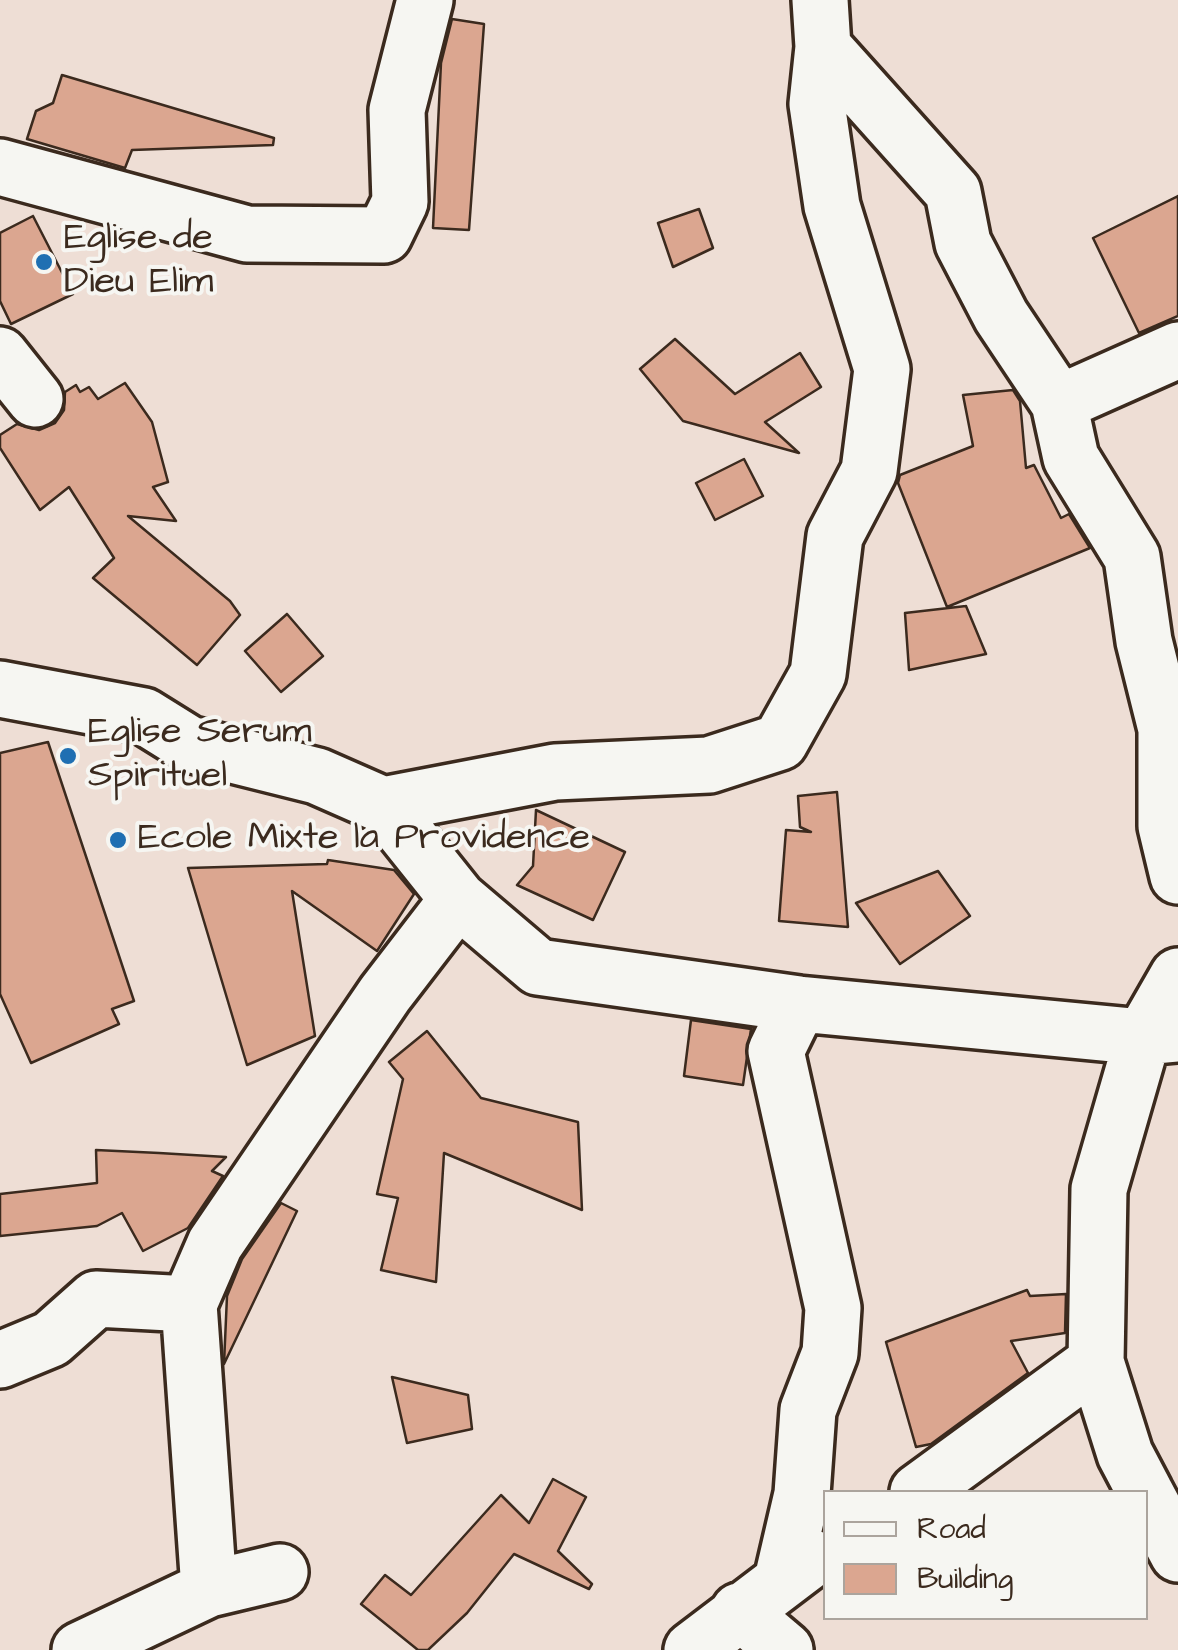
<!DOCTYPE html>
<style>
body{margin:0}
#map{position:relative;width:1178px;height:1650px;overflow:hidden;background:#eeded5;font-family:"Architects Daughter",sans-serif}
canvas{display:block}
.legend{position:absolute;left:823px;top:1490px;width:325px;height:130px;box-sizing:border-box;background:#f6f6f2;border:2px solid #aba49d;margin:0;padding:12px 18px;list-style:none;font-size:30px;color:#3b2a1e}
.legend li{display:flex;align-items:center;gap:20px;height:50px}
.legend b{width:50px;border:2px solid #aba49d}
</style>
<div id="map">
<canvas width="1178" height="1650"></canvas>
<ul class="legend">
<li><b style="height:12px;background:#f6f6f2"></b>Road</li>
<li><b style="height:28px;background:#dba690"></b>Building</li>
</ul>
</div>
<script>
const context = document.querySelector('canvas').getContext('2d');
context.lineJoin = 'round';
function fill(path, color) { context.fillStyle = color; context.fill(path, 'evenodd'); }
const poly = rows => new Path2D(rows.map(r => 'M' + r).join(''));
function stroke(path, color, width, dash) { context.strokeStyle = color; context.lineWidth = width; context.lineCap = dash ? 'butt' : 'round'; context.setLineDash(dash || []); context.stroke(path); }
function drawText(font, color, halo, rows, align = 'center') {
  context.font = font + ' "Architects Daughter",sans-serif'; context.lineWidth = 8; context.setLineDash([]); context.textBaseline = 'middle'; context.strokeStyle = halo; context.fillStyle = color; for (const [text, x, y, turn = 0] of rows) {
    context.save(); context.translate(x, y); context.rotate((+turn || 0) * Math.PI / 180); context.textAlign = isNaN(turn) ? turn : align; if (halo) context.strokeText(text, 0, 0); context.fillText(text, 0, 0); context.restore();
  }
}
const building = poly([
 [452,19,484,24,469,230,433,228,441,63,452,19],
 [62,75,274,138,273,145,132,150,125,168,27,139,36,111,53,103,62,75],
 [1178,196,1178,316,1139,333,1093,238,1178,196],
 [699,209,713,248,673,267,658,223,699,209],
 [33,216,73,294,11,324,0,301,0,233,33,216],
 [675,339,735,394,800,353,821,387,765,422,799,453,683,421,640,369,675,339],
 [125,383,152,422,168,482,153,487,176,521,128,516,230,601,240,615,197,665,93,578,114,558,69,487,40,510,0,448,0,435,17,424,39,430,55,423,64,410,65,392,76,385,80,392,89,387,98,399,125,383],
 [1013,390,1020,401,1026,468,1034,465,1061,518,1069,514,1090,548,947,607,898,483,900,475,973,446,963,395,1013,390],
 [744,459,763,496,715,520,696,483,744,459],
 [966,606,986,654,909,670,905,613,966,606],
 [287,614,323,656,281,692,245,651,287,614],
 [48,742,134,1001,112,1009,119,1024,31,1063,0,994,0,753,48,742],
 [837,792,848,927,779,921,786,830,811,832,800,827,798,796,837,792],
 [536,810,625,852,593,920,517,885,533,866,536,810],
 [328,860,394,870,414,894,377,951,292,891,315,1036,247,1065,188,868,327,864,328,860],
 [938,871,970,916,900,964,856,903,938,871],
 [691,1020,751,1029,743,1085,684,1076,691,1020],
 [427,1031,481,1098,578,1122,582,1210,444,1153,436,1282,381,1270,398,1198,377,1194,403,1079,389,1062,427,1031],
 [96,1150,159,1153,226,1157,212,1171,223,1176,188,1228,143,1251,122,1213,97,1226,0,1236,0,1194,97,1183,96,1150],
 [281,1203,297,1211,224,1364,227,1296,242,1259,281,1203],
 [1027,1290,1030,1296,1066,1294,1065,1333,1011,1341,1028,1373,931,1444,916,1447,886,1342,1027,1290],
 [392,1377,468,1395,472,1429,407,1443,392,1377],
 [553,1479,586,1497,558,1551,592,1584,589,1589,514,1554,467,1613,428,1650,418,1650,361,1604,385,1575,411,1595,501,1495,529,1523,553,1479]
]);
fill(building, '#dba690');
stroke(building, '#3b2a1e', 2.5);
const street = poly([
 [823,47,953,192,963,243,1001,316,1059,403,1071,458,1132,557,1144,641,1166,729,1166,826,1178,876],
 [0,167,247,234,384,235,400,202,397,110,425,0],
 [0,355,35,399],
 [1059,403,1178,350],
 [0,689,144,716,189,744,317,776,383,805,458,899,538,967,799,1004,1143,1037,1178,1034],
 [383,805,555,772,709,765,780,742,818,674,835,536,869,471,882,369,832,206,817,104,823,47,820,0],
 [189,1304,209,1589],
 [0,1360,51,1339,96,1299,189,1304,215,1244,385,994,458,899],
 [918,1492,1096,1362],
 [1145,1492,1125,1454,1096,1362,1099,1189,1143,1037,1178,976],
 [1146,1494,1178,1554],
 [782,1580,802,1494,808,1410,830,1353,833,1308,776,1051,799,1004],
 [739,1611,785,1650],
 [80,1650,209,1589,280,1572],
 [692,1650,813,1558]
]);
stroke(street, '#3b2a1e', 62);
stroke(street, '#f6f6f2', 55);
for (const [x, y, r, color] of [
 [44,262,10,"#1f6fb2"],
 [68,756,10,"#1f6fb2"],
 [118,840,10,"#1f6fb2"]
]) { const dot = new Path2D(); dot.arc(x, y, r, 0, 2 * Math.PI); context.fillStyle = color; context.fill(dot); stroke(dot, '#f6f6f2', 4); }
drawText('38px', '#3b2a1e', '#f6f6f2', [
 ["Eglise de",64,240],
 ["Dieu Elim",64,284],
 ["Eglise Serum",88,734],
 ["Spirituel",88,778],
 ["Ecole Mixte la Providence",138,840]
], 'left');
</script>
